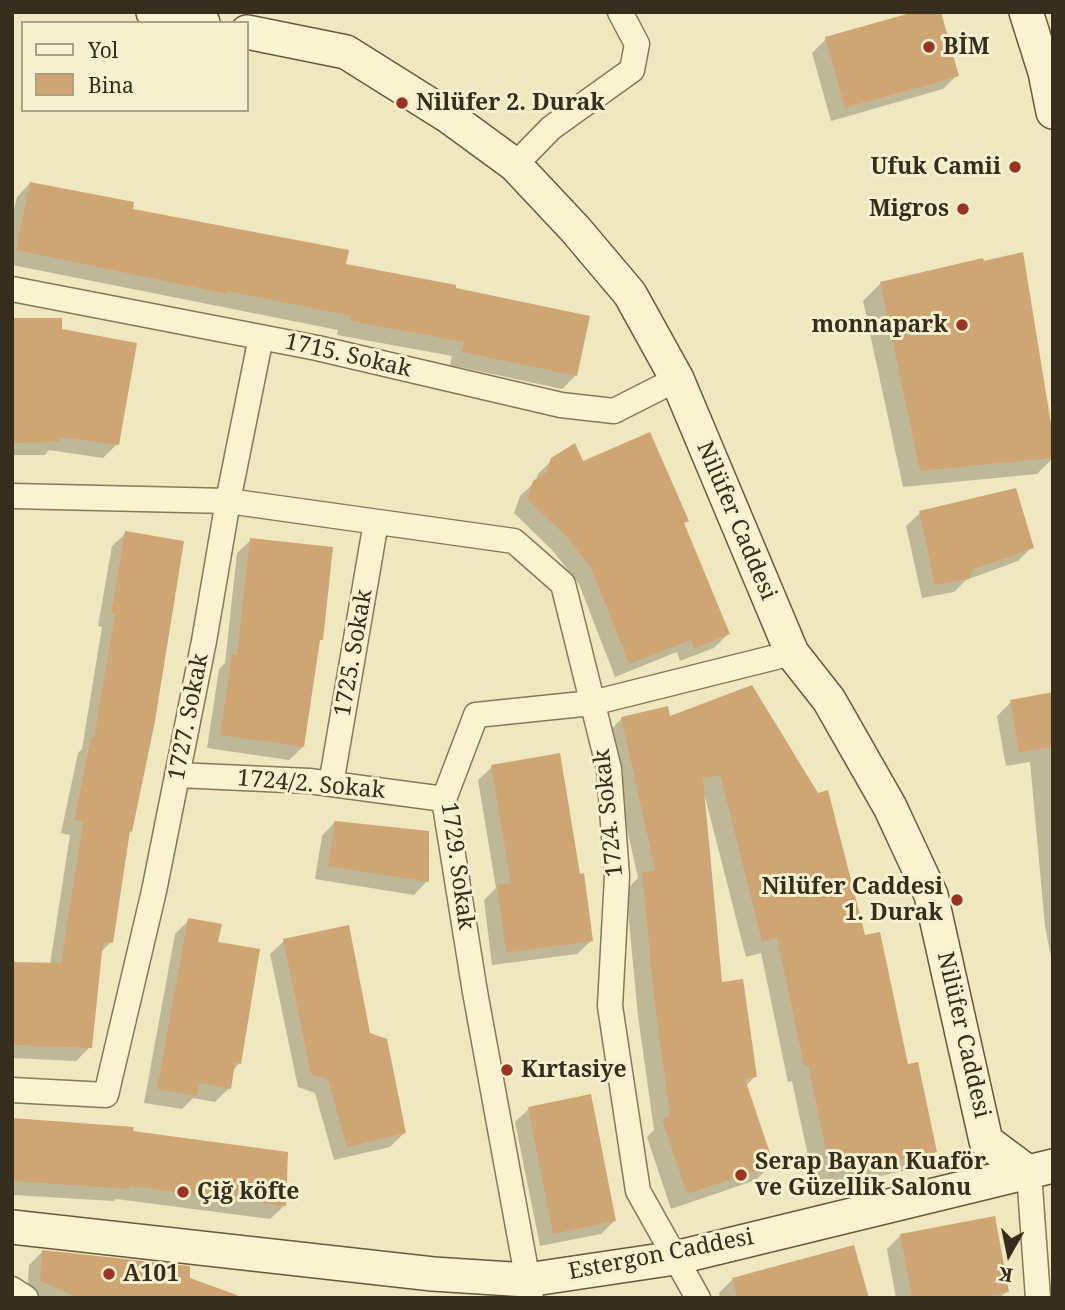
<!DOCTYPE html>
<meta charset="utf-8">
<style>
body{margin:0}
#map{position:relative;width:1065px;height:1310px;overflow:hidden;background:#efe7bf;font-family:"Noto Serif",serif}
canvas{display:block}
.frame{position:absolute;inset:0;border:14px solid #372d1c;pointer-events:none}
.legend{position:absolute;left:21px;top:21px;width:228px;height:91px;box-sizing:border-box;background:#f6f0cf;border:2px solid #aaa287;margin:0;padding:9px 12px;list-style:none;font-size:21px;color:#372d1c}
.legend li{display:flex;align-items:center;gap:14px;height:35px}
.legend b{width:35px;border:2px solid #aaa287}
.north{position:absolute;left:974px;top:1219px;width:70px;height:70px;-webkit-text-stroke:5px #f6f0cf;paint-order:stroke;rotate:189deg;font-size:19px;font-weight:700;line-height:28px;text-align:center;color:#372d1c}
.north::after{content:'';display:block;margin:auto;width:24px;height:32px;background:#372d1c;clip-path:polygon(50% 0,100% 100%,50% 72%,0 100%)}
</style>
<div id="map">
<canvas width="1065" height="1310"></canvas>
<div class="frame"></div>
<ul class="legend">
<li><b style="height:9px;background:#faf3d2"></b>Yol</li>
<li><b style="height:19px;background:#cfa673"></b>Bina</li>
</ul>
<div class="north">K</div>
</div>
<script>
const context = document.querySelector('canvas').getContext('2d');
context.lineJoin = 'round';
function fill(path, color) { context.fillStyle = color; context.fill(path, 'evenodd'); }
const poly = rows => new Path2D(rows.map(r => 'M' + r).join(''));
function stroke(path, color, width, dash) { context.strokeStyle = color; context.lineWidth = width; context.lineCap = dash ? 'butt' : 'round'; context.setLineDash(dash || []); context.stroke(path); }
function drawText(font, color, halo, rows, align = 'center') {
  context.font = font + ' "Noto Serif",serif'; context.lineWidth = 6; context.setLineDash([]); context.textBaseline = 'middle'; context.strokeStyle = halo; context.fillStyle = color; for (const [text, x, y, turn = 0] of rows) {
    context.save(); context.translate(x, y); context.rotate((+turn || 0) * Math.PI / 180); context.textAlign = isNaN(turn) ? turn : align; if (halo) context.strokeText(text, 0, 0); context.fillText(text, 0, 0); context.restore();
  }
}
fill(poly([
 [921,12,957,75,943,89,831,121,812,53,826,39],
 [30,183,344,265,454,290,576,375,562,389,450,365,452,356,337,335,338,330,12,265,12,218,17,197],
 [880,284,1053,447,1053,458,1037,474,903,487,863,301],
 [12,320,60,330,117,444,103,458,49,450,45,455,12,455],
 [552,460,582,463,683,524,728,634,714,648,680,661,677,652,615,677,579,584,552,550,514,513,520,496,536,481,538,474],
 [920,513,1032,547,1018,561,966,580,954,592,922,598,906,526],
 [126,533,131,831,128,834,111,942,100,953,90,1047,76,1061,12,1058,12,964,50,964,70,835,61,833,78,753,82,749,102,627,98,626,112,546],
 [251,540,321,639,318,642,303,747,289,760,207,748,219,669,225,663,237,553],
 [751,687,864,937,935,1151,919,1168,815,1189,792,1081,788,1082,761,953,746,957,704,793,720,984,755,1076,746,1086,772,1164,756,1180,671,1209,647,1137,654,1130,638,1016,626,890,638,878,606,735,622,718,669,718],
 [1053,694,1053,968,1045,926,1030,762,1006,766,997,716,1011,702],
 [492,767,591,941,577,954,492,965,484,900,496,888,478,780],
 [335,822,427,881,414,895,315,879,322,836],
 [189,920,216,943,239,1064,232,1071,229,1088,215,1102,193,1098,182,1109,144,1103,175,934],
 [284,941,368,1034,404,1133,390,1147,334,1160,315,1093,298,1087,270,954],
 [529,1109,614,1221,601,1234,540,1246,515,1122],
 [12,1120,131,1132,284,1206,270,1219,116,1199,114,1201,12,1195],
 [901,1235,1007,1291,1000,1298,896,1298,887,1249],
 [42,1252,188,1279,241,1298,34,1298,27,1295,29,1265],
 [733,1279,867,1298,720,1298,719,1293]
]), '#0003');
fill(poly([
 [914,12,941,12,959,76,845,108,825,37],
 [30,182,134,202,133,209,349,250,346,264,456,285,456,288,590,316,577,376,462,352,464,342,350,321,351,316,227,291,227,294,16,250],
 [1023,252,1053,436,1053,458,920,471,880,282,983,258,984,261],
 [12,318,62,318,62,329,137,343,119,445,60,437,60,442,14,443],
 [650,432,689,521,684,523,730,634,694,649,691,640,629,664,592,570,566,536,527,499,533,481,547,472,551,458,575,443,583,461],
 [1016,488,1034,548,974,569,969,579,935,585,919,511],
 [125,531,184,541,155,721,132,832,130,831,113,943,103,942,92,1048,12,1045,12,962,61,963,83,822,74,820,91,737,94,738,115,614,111,613],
 [250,538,333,547,323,640,320,640,304,747,220,735,232,654,237,655],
 [752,685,818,793,828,790,865,935,880,932,908,1064,918,1062,937,1152,831,1174,808,1065,804,1066,777,938,762,942,720,775,703,778,722,982,743,979,757,1077,745,1079,774,1165,687,1194,662,1119,670,1116,654,998,642,872,655,870,621,717,668,706,670,716],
 [1053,692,1053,747,1019,753,1010,700],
 [560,753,580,874,584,873,593,941,506,953,497,885,511,883,491,765],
 [335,821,429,831,429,882,328,866],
 [188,918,222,924,218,942,260,949,241,1064,235,1063,231,1089,199,1083,197,1096,157,1089],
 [349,925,370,1033,387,1039,406,1133,347,1147,328,1080,311,1074,283,939],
 [591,1094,616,1221,553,1234,528,1107],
 [12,1118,134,1127,133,1131,288,1152,286,1206,129,1186,129,1189,12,1181],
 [995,1216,1009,1292,975,1298,912,1298,900,1234],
 [854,1245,869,1298,737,1298,732,1278],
 [42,1250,190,1266,190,1278,237,1295,236,1298,79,1298,40,1281]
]), '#cfa673');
const street = poly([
 [515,165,551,128,632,70,637,44,620,12],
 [12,289,317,348,561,405,614,411,677,379],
 [12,496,228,501,514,541,563,584,609,769,617,876,610,1006,638,1191,698,1298],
 [177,775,309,781,444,799],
 [331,784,376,522],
 [12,1090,106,1095,154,891,204,641,228,501,261,337],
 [1029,1173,1038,1298],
 [12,1289,26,1298],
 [531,1298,475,992,444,799,476,715,592,703,792,653]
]);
const secondary = poly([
 [153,12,203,23],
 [1026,12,1045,72,1053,112],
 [247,32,346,52,448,116,515,165,576,230,630,294,677,379,792,653,829,700,890,807,931,895,986,1141,1029,1173],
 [12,1227,433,1274,527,1280,675,1258,1053,1166]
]);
stroke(street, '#887857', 27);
stroke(secondary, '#6a583a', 36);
stroke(street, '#faf3d2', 24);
stroke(secondary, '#faf3d2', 33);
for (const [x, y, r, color] of [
 [929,47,7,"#993425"],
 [402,103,7,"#993425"],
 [1015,167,7,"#993425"],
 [963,209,7,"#993425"],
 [962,325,7,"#993425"],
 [957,900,7,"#993425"],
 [507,1070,7,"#993425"],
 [741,1175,7,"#993425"],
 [183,1192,7,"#993425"],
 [109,1274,7,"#993425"]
]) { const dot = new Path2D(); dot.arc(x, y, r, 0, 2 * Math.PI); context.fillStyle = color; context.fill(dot); stroke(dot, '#f6f0cf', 2.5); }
drawText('bold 23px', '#372d1c', '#f6f0cf', [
 ["BİM",943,47],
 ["Nilüfer 2. Durak",416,103],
 ["Ufuk Camii",1001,167,"right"],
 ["Migros",949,209,"right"],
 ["monnapark",948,325,"right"],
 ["Nilüfer Caddesi",943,887,"right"],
 ["1. Durak",943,913,"right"],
 ["Kırtasiye",521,1070],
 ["Serap Bayan Kuaför",755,1162],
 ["ve Güzellik Salonu",755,1188],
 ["Çiğ köfte",197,1192],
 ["A101",123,1274]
], 'left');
drawText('23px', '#372d1c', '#f6f0cf', [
 ["1715. Sokak",348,356,13],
 ["Nilüfer Caddesi",736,521,67],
 ["1725. Sokak",354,653,-80],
 ["1727. Sokak",189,717,-79],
 ["1724/2. Sokak",311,785,5],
 ["1724. Sokak",609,813,-96],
 ["1729. Sokak",457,866,82],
 ["Nilüfer Caddesi",963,1035,77],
 ["Estergon Caddesi",661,1255,-11]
]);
</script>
